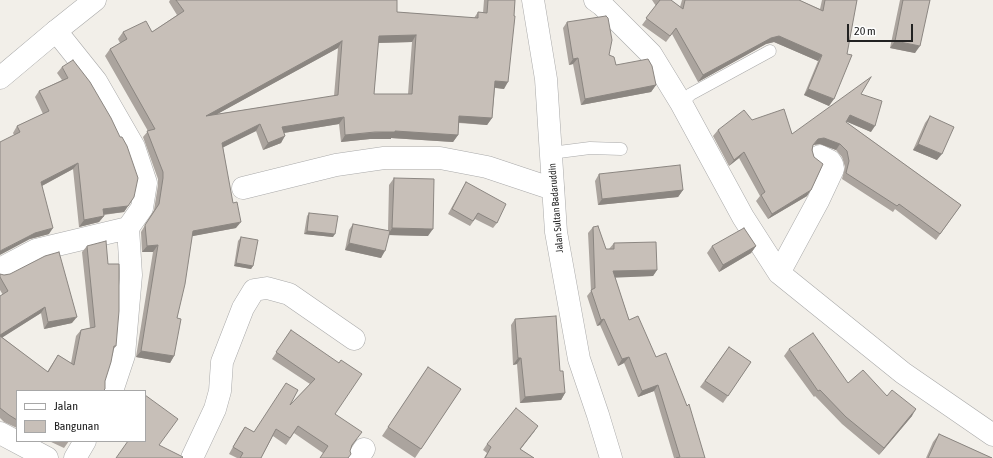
<!DOCTYPE html>
<style>
body{margin:0}
#map{position:relative;width:993px;height:458px;overflow:hidden;background:#f2efe9;font-family:"Asap Condensed",sans-serif}
canvas{display:block}
.legend{position:absolute;left:16px;top:390px;width:130px;height:52px;box-sizing:border-box;background:#fff;border:1px solid #a7a7a7;margin:0;padding:5px 7px;list-style:none;font-size:12px;color:#222}
.legend li{display:flex;align-items:center;gap:8px;height:20px}
.legend b{width:20px;border:1px solid #a7a7a7}
.scale{position:absolute;left:847px;top:24px;width:66px;height:18px;box-sizing:border-box;border:2px solid #222;border-top:0;padding-left:5px;font-size:12px;line-height:14px;white-space:nowrap;color:#222;-webkit-text-stroke:3px #fff;paint-order:stroke}
</style>
<div id="map">
<canvas width="993" height="458"></canvas>
<ul class="legend">
<li><b style="height:5px;background:#fff"></b>Jalan</li>
<li><b style="height:11px;background:#c7bfb8"></b>Bangunan</li>
</ul>
<div class="scale">20 m</div>
</div>
<script>
const context = document.querySelector('canvas').getContext('2d');
context.lineJoin = 'round';
const poly = rows => new Path2D(rows.map(r => 'M' + r).join(''));
function stroke(path, color, width, dash) { context.strokeStyle = color; context.lineWidth = width; context.lineCap = dash ? 'butt' : 'round'; context.setLineDash(dash || []); context.stroke(path); }
function fill(path, color) { context.fillStyle = color; context.fill(path, 'evenodd'); }
function drawText(font, color, halo, rows, align = 'center') {
  context.font = font + ' "Asap Condensed",sans-serif'; context.lineWidth = 3.5; context.setLineDash([]); context.textBaseline = 'middle'; context.strokeStyle = halo; context.fillStyle = color; for (const [text, x, y, turn = 0] of rows) {
    context.save(); context.translate(x, y); context.rotate((+turn || 0) * Math.PI / 180); context.textAlign = isNaN(turn) ? turn : align; if (halo) context.strokeText(text, 0, 0); context.fillText(text, 0, 0); context.restore();
  }
}
const service = poly([
 [681,103,691,94,770,51],
 [551,153,590,148,621,149]
]);
const minor = poly([
 [595,0,602,5,651,54,681,103,743,217,779,273,903,373,993,435],
 [243,188,336,165,384,158,440,158,487,167,553,189],
 [0,269,36,250,128,228,142,208,146,183,134,147,96,81,56,31],
 [779,273,818,201,833,169,832,164,830,161,820,156],
 [112,391,124,355,131,275,128,228],
 [0,433,47,458],
 [75,458,85,441],
 [192,458,215,409,220,391,222,362,243,308,254,290,267,288,289,294,354,339],
 [358,458,364,449]
]);
const tertiary = poly([
 [533,0,546,79,556,232,579,359,598,415,611,458],
 [0,78,56,31,95,0]
]);
stroke(service, '#a9a9a9', 13);
stroke(minor, '#a9a9a9', 23);
stroke(tertiary, '#a9a9a9', 23);
stroke(service, '#fff', 12);
stroke(minor, '#fff', 22);
stroke(tertiary, '#fff', 22);
fill(poly([
 [170,0,397,0,397,12,474,18,478,12,483,13,484,0,515,0,504,89,495,88,492,118,487,125,459,123,458,135,453,142,391,138,391,139,370,139,341,142,339,124,284,133,281,143,263,150,256,131,223,147,236,228,192,236,177,318,174,356,170,363,136,357,153,252,142,252,141,232,154,210,158,185,158,179,143,137,148,131,105,56,110,49,120,43,118,39,123,32,152,32,177,15,169,2],
 [412,42,408,94,374,94,378,43],
 [338,48,334,96,217,114],
 [652,0,671,0,680,7,682,0,799,0,820,9,822,0,857,0,829,106,804,95,818,61,774,42,766,44,698,82,672,34,666,42,642,25,656,6],
 [900,0,930,0,915,53,890,48],
 [567,22,609,55,616,65,656,85,651,92,581,105,573,64,569,65,563,28],
 [62,67,134,197,124,212,104,215,104,216,99,222,79,227,73,169,42,186,49,234,30,239,14,135,13,133,17,126,43,114,35,97,39,91,62,80,57,73],
 [861,94,871,132,846,121,846,122,961,205,936,240,895,209,893,212,842,179,845,167,842,157,836,150,820,144,813,145,813,146,807,196,768,219,756,201,760,196,739,158,729,166,713,136,718,130,752,120,792,134],
 [930,116,937,160,913,150,925,123],
 [599,174,683,190,678,197,598,205,595,181],
 [394,178,428,236,389,235,381,258,345,250,349,230,353,224,388,231,389,185],
 [466,182,497,223,493,228,475,219,470,226,448,214,463,187],
 [309,213,333,237,304,234,307,216],
 [593,227,606,249,609,249,614,243,657,270,653,276,615,277,629,320,656,357,705,458,674,458,654,391,638,397,624,363,618,366,600,325,597,326,587,296,591,291,588,233],
 [241,237,253,266,251,269,234,266,238,241],
 [87,246,108,264,116,346,113,350,17,391,17,428,4,422,0,418,0,296,3,295,0,290,0,274,72,323,44,329,41,313,2,337,47,372,58,355,71,363,76,336,81,330,90,328,82,252],
 [712,246,756,246,751,253,719,272,707,253],
 [515,319,560,371,565,393,561,400,520,403,517,364,513,365,511,325],
 [291,330,335,414,357,439,352,446,323,453,294,433,286,445,273,436,261,458,237,458,229,454,240,434,245,427,254,432,290,405,310,384,272,359],
 [729,347,751,362,723,403,700,387],
 [789,349,848,383,887,396,912,416,879,455,842,424,815,396,814,397,784,356],
 [428,367,461,389,415,458,382,436],
 [538,426,520,449,534,458,484,458,487,453,483,450,487,444],
 [939,434,992,458,926,458,933,442],
 [49,441,69,441,64,448]
]), '#aba49e');
fill(poly([
 [416,35,412,42,374,43,379,36],
 [779,36,822,55,818,61,774,42,766,44,698,82,703,75,771,38],
 [342,41,338,48,201,123,206,116],
 [895,41,920,46,915,53,890,48],
 [578,58,573,64,569,65,573,59],
 [495,81,508,82,504,89,491,87],
 [656,85,651,92,581,105,585,99],
 [808,89,834,99,829,106,804,95],
 [850,115,875,126,871,132,845,121],
 [459,116,492,118,487,125,454,122],
 [344,117,339,124,277,134,282,127],
 [260,124,256,131,218,150,222,143],
 [395,131,458,135,453,142,391,138,391,139,370,139,341,142,345,135],
 [285,136,281,143,263,150,268,143],
 [824,138,840,144,836,150,820,144,813,145,809,151,818,139],
 [918,144,942,154,937,160,913,150],
 [744,152,739,158,729,166,734,160],
 [78,163,73,169,36,189,41,182],
 [683,190,678,197,598,205,602,199],
 [811,190,807,196,768,219,772,214],
 [128,206,124,212,99,215,103,209],
 [104,216,99,222,79,227,84,220],
 [241,222,236,228,188,237,193,231],
 [53,228,49,234,30,239,0,255,0,251,35,233],
 [392,228,433,229,428,236,388,235],
 [307,231,335,234,333,237,304,234],
 [349,243,385,251,381,258,345,250],
 [158,245,153,252,142,252,147,246],
 [756,246,751,253,719,272,723,265],
 [236,263,253,266,251,269,234,266],
 [657,270,653,276,608,278,613,271],
 [45,307,41,313,0,339,0,335],
 [77,317,72,323,44,329,48,322],
 [604,319,600,325,597,326,601,320],
 [141,351,174,356,170,363,136,357],
 [629,357,624,363,618,366,622,359],
 [518,358,521,358,517,364,513,365],
 [658,385,654,391,638,397,642,391],
 [565,393,561,400,520,403,525,397],
 [916,409,912,416,879,455,884,448],
 [538,426,534,432,516,455,520,449]
]), '#8b8681');
const building = poly([
 [176,0,397,0,397,12,478,18,478,12,487,13,488,0,515,0,514,16,515,16,508,82,495,81,492,118,459,116,458,135,395,131,395,132,375,132,345,135,344,117,282,127,285,136,268,143,260,124,222,143,233,203,237,202,241,222,193,231,185,284,177,318,181,319,174,356,141,351,158,245,147,246,145,225,159,204,163,178,163,172,147,131,155,129,110,49,127,39,123,32,146,21,152,32,184,11,176,0],
 [416,35,412,94,374,94,379,36,416,35],
 [342,41,338,95,206,116,342,41],
 [660,0,671,0,683,9,685,0,799,0,823,11,825,0,857,0,847,54,852,55,834,99,808,89,822,55,779,36,771,38,703,75,676,28,670,36,646,18,660,0],
 [903,0,930,0,920,46,895,41,903,0],
 [606,16,608,18,612,40,609,55,614,57,616,65,648,59,652,66,656,85,585,99,578,58,573,59,567,22,606,16],
 [73,60,90,82,111,118,120,137,122,137,127,146,138,178,134,197,128,206,103,209,104,216,84,220,78,163,41,182,53,228,35,233,0,251,0,142,20,132,17,126,49,111,39,91,68,78,62,67,73,60],
 [871,77,861,94,882,101,875,126,850,115,846,122,961,205,940,234,899,204,897,206,846,173,849,161,847,151,840,144,824,138,818,139,813,145,812,150,814,157,823,164,811,190,772,214,761,195,765,192,744,152,734,160,718,130,744,110,752,120,784,109,792,134,871,77],
 [930,116,954,127,942,154,918,144,930,116],
 [680,165,683,190,602,199,599,174,680,165],
 [394,178,434,179,433,229,392,228,394,178],
 [466,182,506,204,497,223,478,213,473,221,452,209,466,182],
 [309,213,338,216,335,234,307,231,309,213],
 [353,224,390,231,385,251,349,243,353,224],
 [598,226,606,249,614,249,614,243,656,242,657,270,613,271,629,320,638,316,656,357,666,353,687,406,689,404,705,458,676,458,680,457,658,385,642,391,629,357,622,359,604,319,601,320,591,290,595,288,593,227,598,226],
 [744,228,756,246,723,265,712,246,744,228],
 [241,237,258,240,253,266,236,263,241,237],
 [106,241,108,264,119,264,119,311,116,346,114,346,111,362,105,381,105,389,103,391,17,391,17,420,9,415,0,408,0,336,48,372,58,355,74,365,81,330,95,327,87,246,106,241],
 [59,252,77,317,48,322,45,307,0,335,0,296,8,291,0,277,0,274,4,275,10,274,45,256,59,252],
 [556,316,560,371,563,371,565,393,525,397,521,358,518,358,515,319,556,316],
 [291,330,339,363,341,360,362,374,335,414,362,432,352,445,350,451,351,454,348,458,320,458,328,446,298,426,290,438,276,429,261,458,240,458,243,453,233,447,245,427,254,432,286,383,298,390,290,405,315,379,276,352,291,330],
 [813,333,848,383,863,370,887,396,892,390,916,409,884,448,846,417,820,390,818,391,789,349,813,333],
 [729,347,751,362,728,396,705,381,729,347],
 [428,367,461,389,421,449,388,427,428,367],
 [145,395,178,419,159,445,183,457,182,458,116,458,128,441,145,441,145,395],
 [516,408,538,426,520,449,534,458,485,458,491,447,487,444,516,408],
 [939,434,992,458,928,458,939,434]
]);
fill(building, '#c7bfb8');
stroke(building, '#8b8681', 1);
drawText('10px', '#222', '#fff', [
 ["Jalan Sultan Badaruddin",556,208,-95]
]);
</script>
